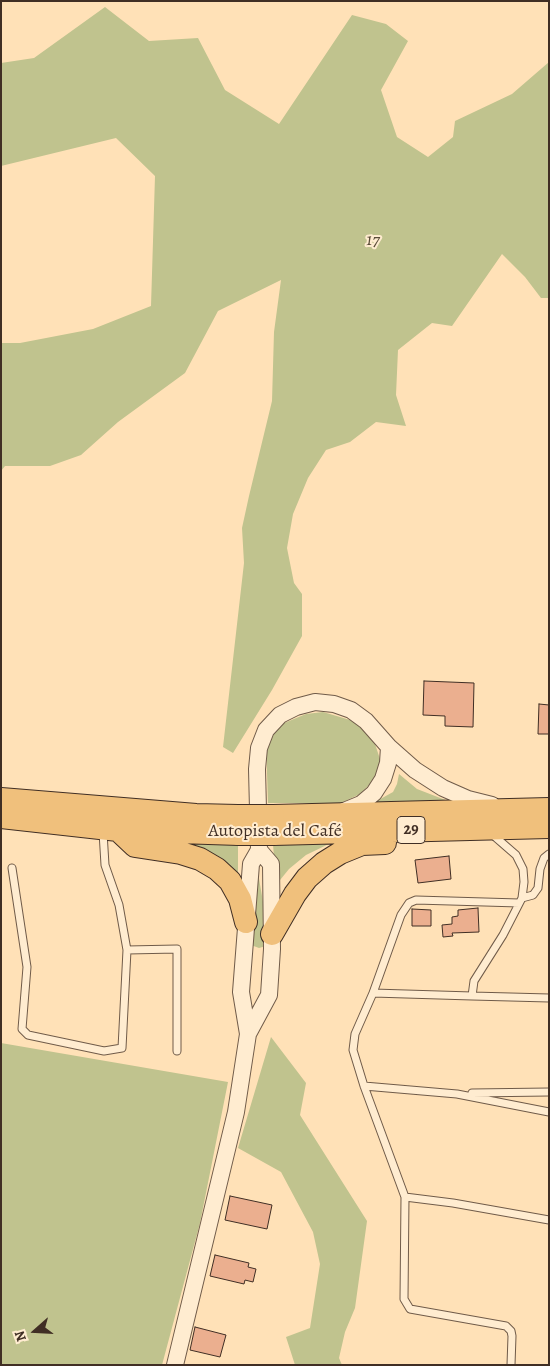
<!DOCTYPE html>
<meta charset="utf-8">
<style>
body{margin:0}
#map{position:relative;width:550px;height:1366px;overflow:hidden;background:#ffe1b7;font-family:Alegreya,serif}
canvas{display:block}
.frame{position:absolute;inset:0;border:2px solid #402e24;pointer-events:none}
.north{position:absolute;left:10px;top:1306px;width:50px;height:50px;-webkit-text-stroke:4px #ffecd0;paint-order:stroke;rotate:251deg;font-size:14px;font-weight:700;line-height:20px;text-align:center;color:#402e24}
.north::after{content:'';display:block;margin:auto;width:18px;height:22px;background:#402e24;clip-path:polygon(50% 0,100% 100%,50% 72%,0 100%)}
</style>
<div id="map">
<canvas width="550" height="1366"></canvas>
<div class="frame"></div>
<div class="north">N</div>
</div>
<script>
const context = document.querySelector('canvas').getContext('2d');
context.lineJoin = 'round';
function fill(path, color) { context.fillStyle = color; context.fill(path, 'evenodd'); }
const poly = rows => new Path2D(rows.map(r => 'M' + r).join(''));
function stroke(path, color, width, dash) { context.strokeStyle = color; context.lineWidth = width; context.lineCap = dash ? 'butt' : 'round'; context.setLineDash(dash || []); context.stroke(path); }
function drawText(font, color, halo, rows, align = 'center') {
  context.font = font + ' Alegreya,serif'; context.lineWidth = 4; context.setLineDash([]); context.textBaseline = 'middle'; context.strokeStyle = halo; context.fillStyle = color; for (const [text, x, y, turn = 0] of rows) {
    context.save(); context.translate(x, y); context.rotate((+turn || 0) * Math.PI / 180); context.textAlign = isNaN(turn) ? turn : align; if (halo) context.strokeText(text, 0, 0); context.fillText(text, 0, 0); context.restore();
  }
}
fill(poly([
 [105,7,149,41,198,38,225,90,279,124,352,15,386,24,408,41,381,90,397,137,428,157,453,137,455,121,512,94,549,62,549,298,541,298,525,277,502,254,452,326,432,323,398,350,396,395,406,426,376,422,350,442,326,450,308,478,293,514,287,548,294,583,302,594,302,636,272,690,233,753,223,747,244,563,242,528,249,496,272,401,274,332,281,280,218,311,185,373,118,422,81,455,50,466,5,466,1,471,1,343,20,343,93,329,151,306,155,176,116,138,1,166,1,63,34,58],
 [323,712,357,722,374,741,380,759,380,768,375,779,360,794,341,803,268,803,266,743,277,726,306,714],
 [399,774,417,789,448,801,375,802,393,792,397,784],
 [335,841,306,855,289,869,276,885,273,844],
 [185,843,238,844,238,880],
 [258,873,270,942,266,946,259,948,251,945],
 [271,1037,306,1083,300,1115,367,1221,355,1308,345,1332,339,1358,342,1365,295,1365,286,1337,310,1328,320,1264,313,1232,281,1172,238,1148],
 [1,1043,228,1082,200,1223,162,1365,1,1365]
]), '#c0c38e');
const building = poly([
 [424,681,474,683,473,727,445,726,445,716,423,715,424,681],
 [539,704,549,705,549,734,538,734,539,704],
 [449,856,451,879,418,883,415,860,449,856],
 [478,908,479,932,452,933,453,936,443,937,442,925,452,924,452,917,458,916,458,910,478,908],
 [412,909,431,910,431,926,412,926,412,909],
 [230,1196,272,1205,267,1229,225,1220,230,1196],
 [215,1255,249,1263,248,1267,256,1269,253,1282,245,1280,244,1284,210,1276,215,1255],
 [195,1327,226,1335,220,1357,190,1350,195,1327]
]);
fill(building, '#ebaf8f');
stroke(building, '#402e24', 1);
const service = poly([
 [493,835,516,855,523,869,524,882,522,898,503,935,474,981,472,996,549,998],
 [12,868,27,967,22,1029,28,1035,104,1051,122,1048,127,950,119,905,105,865,103,832],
 [522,898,533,895,538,888,540,869,544,858,549,854],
 [127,950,177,949,177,1051],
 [373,993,401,915,409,903,416,900,519,903],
 [364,1086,457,1094,549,1112],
 [472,1093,549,1092],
 [405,1197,364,1086,353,1050,355,1034,373,993,472,996],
 [511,1365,512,1336,511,1331,506,1326,410,1309,404,1299,405,1197,453,1203,549,1220]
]);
const tertiary = poly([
 [344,811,361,804,374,793,383,779,388,763,389,747],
 [248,1034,241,992,251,864,259,850,257,769,259,748,266,730,280,715,296,707,315,702,334,704,351,710,366,721,389,747,415,770,443,788,468,799,492,805],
 [175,1365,236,1112,248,1034,269,995,272,949,271,864,259,850]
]);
const trunk = poly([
 [1,799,196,815,238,816],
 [273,816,549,809],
 [1,817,118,830,239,834],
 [118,830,135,846,181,853,200,859,217,869,230,881,240,899,246,922],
 [273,834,549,827],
 [272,934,295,894,307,878,324,863,340,853,362,844,385,843]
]);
stroke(service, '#705b49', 9);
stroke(tertiary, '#705b49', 18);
stroke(trunk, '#402e24', 24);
stroke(service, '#ffecd0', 7);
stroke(tertiary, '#ffecd0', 16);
stroke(trunk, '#f0c07c', 22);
const trunkBridge = poly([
 [238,816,273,816],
 [239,834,273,834]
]);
stroke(trunkBridge, '#402e24', 24, []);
stroke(trunkBridge, '#f0c07c', 22);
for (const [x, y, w] of [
 [411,830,28]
]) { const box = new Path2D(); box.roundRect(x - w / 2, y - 13.5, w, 27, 4); context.fillStyle = '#ffecd0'; context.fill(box); stroke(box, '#402e24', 1); }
drawText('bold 16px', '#402e24', null, [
 ["29",411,830]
]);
drawText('italic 18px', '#5a4c39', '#ffecd0', [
 ["17",373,241]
]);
drawText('18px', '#402e24', '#ffecd0', [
 ["Autopista del Café",275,832]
]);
</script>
